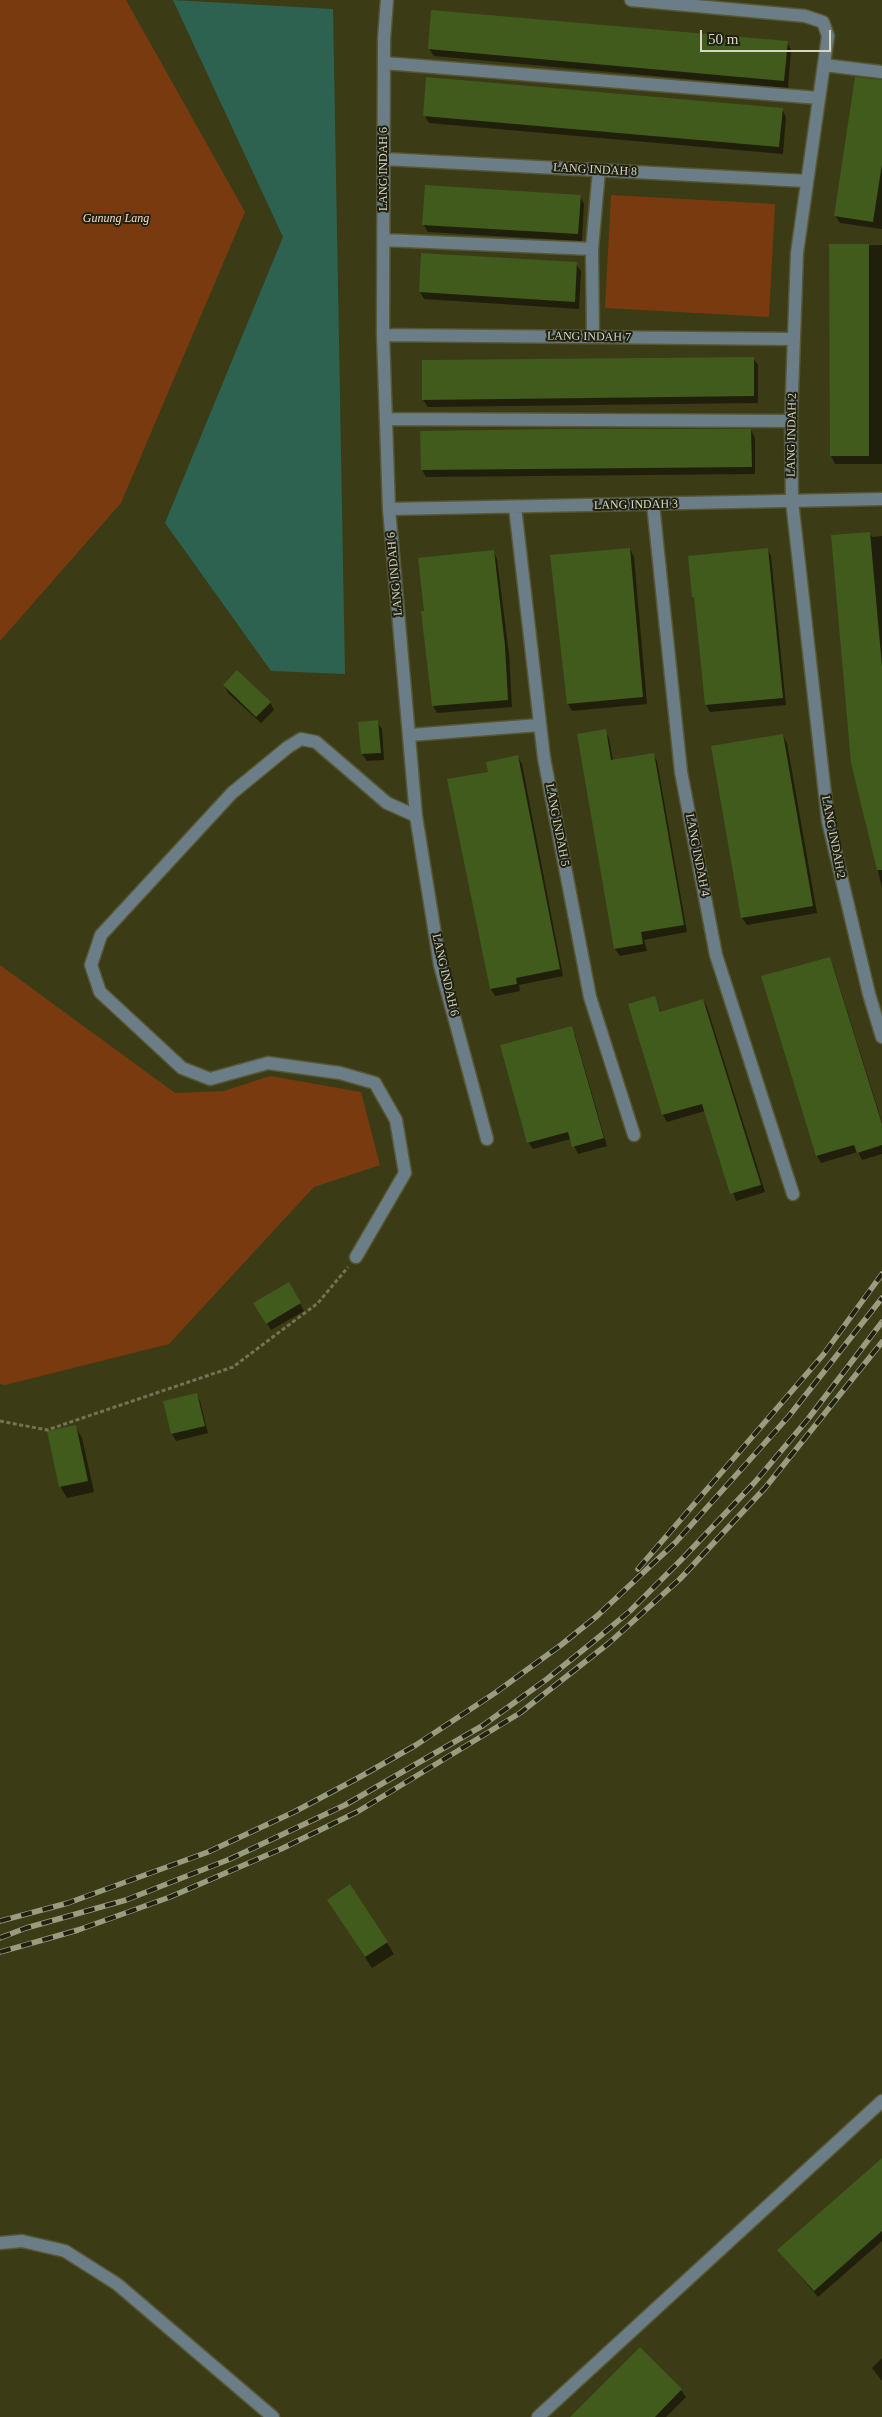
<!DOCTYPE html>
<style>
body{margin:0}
#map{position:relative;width:882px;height:2417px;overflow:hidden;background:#3b3b15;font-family:"Times New Roman",serif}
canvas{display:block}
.scale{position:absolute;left:700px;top:30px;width:131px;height:22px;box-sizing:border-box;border:2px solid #d6d7c2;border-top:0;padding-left:6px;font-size:15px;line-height:18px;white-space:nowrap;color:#d6d7c2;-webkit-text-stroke:4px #212111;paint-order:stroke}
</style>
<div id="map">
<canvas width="882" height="2417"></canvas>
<div class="scale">50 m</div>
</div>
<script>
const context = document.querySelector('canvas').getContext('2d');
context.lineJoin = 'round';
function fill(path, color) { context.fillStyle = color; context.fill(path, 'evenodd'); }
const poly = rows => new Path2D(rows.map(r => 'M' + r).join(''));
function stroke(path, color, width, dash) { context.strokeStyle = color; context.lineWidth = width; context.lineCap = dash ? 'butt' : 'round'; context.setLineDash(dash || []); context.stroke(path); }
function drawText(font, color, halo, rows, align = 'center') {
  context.font = font + ' "Times New Roman",serif'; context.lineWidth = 4; context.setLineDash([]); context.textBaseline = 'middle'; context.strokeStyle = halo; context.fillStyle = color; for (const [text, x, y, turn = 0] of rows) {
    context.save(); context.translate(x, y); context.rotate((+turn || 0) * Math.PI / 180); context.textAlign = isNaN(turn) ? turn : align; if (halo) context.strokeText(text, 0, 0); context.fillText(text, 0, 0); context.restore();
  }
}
fill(poly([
 [0,0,126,0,245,212,121,503,0,641],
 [611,195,775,204,769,317,605,308],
 [0,965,175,1093,224,1091,270,1076,361,1092,380,1165,314,1187,169,1344,5,1385,0,1384]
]), '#7a3a10');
fill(poly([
 [173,0,333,9,345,674,271,671,165,523,283,237]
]), '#2d6250');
fill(poly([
 [787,42,791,50,788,88,434,56,429,49],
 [882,80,882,229,840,223,835,215],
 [782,109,786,117,783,154,429,123,425,116],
 [580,196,584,204,582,241,428,232,423,224],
 [882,245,882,464,835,464,831,456,831,246],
 [576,264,581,271,579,309,424,299,420,292],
 [753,358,758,365,758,403,428,407,423,400],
 [751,430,755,438,755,474,426,477,422,470],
 [869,533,872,537,882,536,882,888,852,763],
 [630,549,634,557,647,704,572,711,568,704],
 [767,549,771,556,786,705,710,712,706,705,696,601,694,597,689,557],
 [493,551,497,559,509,654,512,707,437,713,433,706,422,612],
 [224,685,270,702,274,710,261,723,228,693],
 [377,722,382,729,384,760,367,761,362,754],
 [605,731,609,738,613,761,653,754,657,761,687,932,644,940,647,951,620,956,615,949],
 [783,736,787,743,817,913,747,925,742,918,713,747],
 [518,757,522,764,563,976,519,985,520,991,495,996,491,989,448,780,490,773],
 [829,959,833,966,882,1122,882,1154,862,1160,858,1152,821,1163,817,1156],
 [654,997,661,1013,703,1000,707,1007,765,1192,736,1201,705,1111,667,1122,663,1115,630,1004],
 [571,1028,575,1035,607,1146,578,1154,571,1139,533,1149,528,1142],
 [289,1284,304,1311,271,1330,255,1303],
 [196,1394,200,1401,208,1433,176,1441,172,1434],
 [75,1426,82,1438,94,1492,67,1498,60,1486],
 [350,1886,394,1954,372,1968,335,1911],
 [882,2160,882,2241,818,2297,779,2251],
 [640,2349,681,2390,686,2397,666,2417,572,2417],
 [882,2358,882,2381,872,2368]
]), '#0007');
fill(poly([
 [431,10,788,41,784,81,428,49],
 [426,77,783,108,779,147,423,116],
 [855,77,882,80,882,164,873,222,834,216],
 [425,185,581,195,578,234,422,225],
 [829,244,869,244,869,456,830,456],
 [421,253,577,262,575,302,419,292],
 [754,357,754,396,422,400,422,360],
 [561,429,751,429,752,467,421,470,420,431],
 [870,532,882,666,882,870,877,870,851,763,831,535],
 [630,548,643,697,567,704,550,555],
 [768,548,783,698,705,705,694,597,692,597,688,556],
 [494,550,505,646,508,700,432,706,421,611,424,611,418,558],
 [237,670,271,702,256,717,223,685],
 [378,720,381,753,361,754,358,722],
 [606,729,611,760,654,753,684,925,641,932,643,944,614,949,577,734],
 [783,734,813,906,741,918,711,746],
 [518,755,560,969,516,978,517,984,490,989,447,779,488,772,486,762],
 [830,957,882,1124,882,1145,857,1153,854,1145,816,1156,761,976],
 [655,996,660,1012,703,999,761,1185,730,1194,702,1104,662,1115,628,1004],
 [572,1026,604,1138,572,1147,568,1132,527,1143,500,1045],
 [289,1282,301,1303,266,1324,253,1303],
 [197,1393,205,1426,171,1434,163,1401],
 [76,1425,88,1481,59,1487,47,1431],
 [350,1884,388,1942,365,1957,327,1900],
 [882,2158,882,2231,814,2291,777,2250],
 [640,2347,682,2389,655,2417,570,2417]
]), '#405b1b');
const minor = poly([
 [387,0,384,39,383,335,389,509,416,816,440,965,487,1139],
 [631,0,805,16,823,22,828,36,797,253,791,421,792,501,828,821,869,994,882,1037],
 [384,63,819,98],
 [824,65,882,72],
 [384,159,807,181],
 [383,240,592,249],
 [383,335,794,339],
 [593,337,592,249,599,170],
 [387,419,791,421],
 [653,504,681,772,716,955,793,1194],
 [515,507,544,758,590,997,634,1135],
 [389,509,882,499],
 [410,735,539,725],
 [356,1257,405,1173,396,1120,375,1083,340,1073,268,1063,210,1079,182,1068,100,992,91,965,101,935,232,793,288,747,301,739,316,742,387,803,416,816],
 [0,2243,22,2241,65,2251,117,2284,273,2417],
 [538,2417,882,2101]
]);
stroke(minor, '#575734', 15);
stroke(poly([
 [0,1421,47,1430,233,1367,318,1303,348,1267]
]), '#747454', 3, [4, 2.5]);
stroke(minor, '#6b7d86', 12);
const rail = poly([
 [638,1569,823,1355,882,1274],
 [0,1921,68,1903,208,1852,294,1812,358,1778,416,1745,495,1693,561,1645,597,1616,676,1542,789,1416,882,1298],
 [0,1938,26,1928,126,1900,230,1859,345,1805,482,1726,547,1679,599,1637,630,1611,685,1556,755,1482,808,1419,882,1322],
 [0,1952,78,1930,170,1897,281,1849,357,1812,520,1713,609,1643,680,1579,765,1488,882,1342]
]);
stroke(rail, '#9b9b80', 5.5);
stroke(rail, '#212111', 4, [11]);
drawText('12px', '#d6d7c2', '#212111', [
 ["LANG INDAH 6",384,169,-90],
 ["LANG INDAH 8",595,170,3],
 ["LANG INDAH 7",589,337,1],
 ["LANG INDAH 2",792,435,-89],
 ["LANG INDAH 3",636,505,-1],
 ["LANG INDAH 6",395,574,-95],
 ["LANG INDAH 5",557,825,79],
 ["LANG INDAH 2",833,837,79],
 ["LANG INDAH 4",697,855,79],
 ["LANG INDAH 6",445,975,77]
]);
drawText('italic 12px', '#f4d8c9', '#212111', [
 ["Gunung Lang",116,219]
]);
</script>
